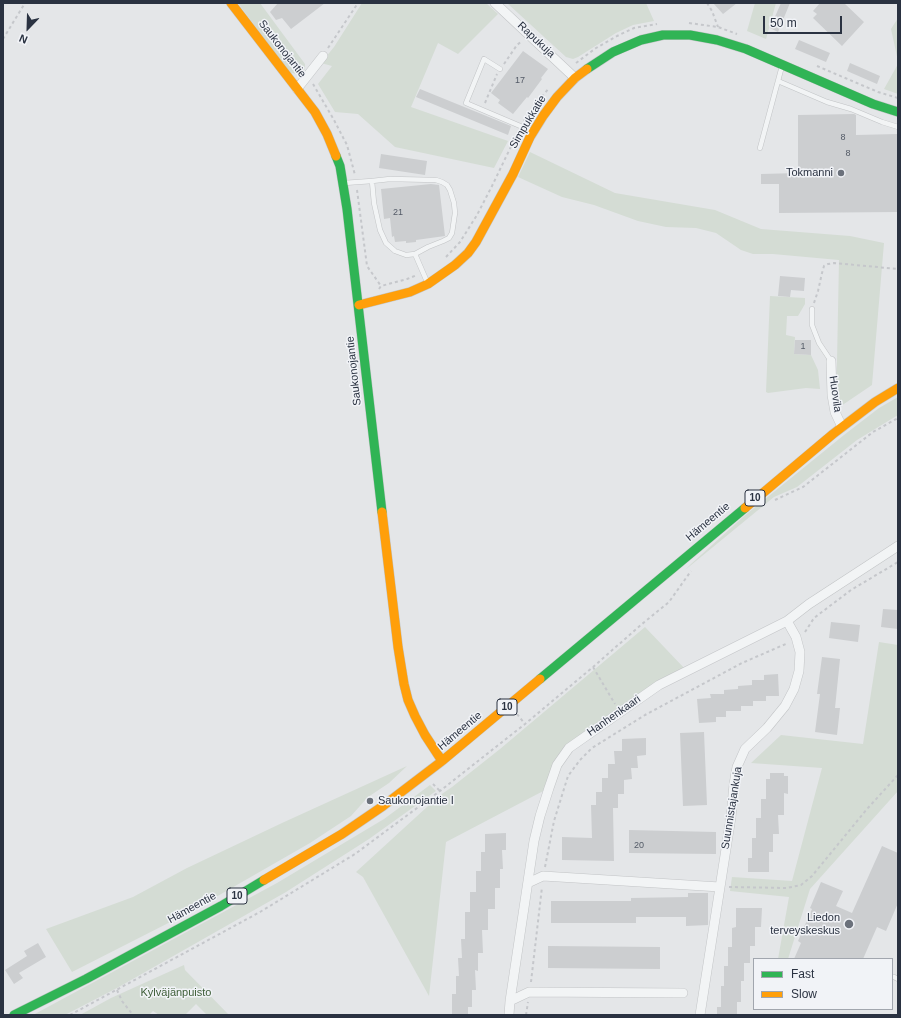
<!DOCTYPE html>
<meta charset="utf-8">
<style>
body{margin:0}
#map{position:relative;width:901px;height:1018px;overflow:hidden;background:#e4e6e8;font-family:Arial,sans-serif}
canvas{display:block}
.frame{position:absolute;inset:0;border:4px solid #2a3241;pointer-events:none}
.legend{position:absolute;left:753px;top:958px;width:140px;height:52px;box-sizing:border-box;background:#f1f3f7;border:1px solid #a1a6ae;margin:0;padding:5px 7px;list-style:none;font-size:12px;color:#2a3241}
.legend li{display:flex;align-items:center;gap:8px;height:20px}
.legend b{width:20px;border:1px solid #a1a6ae}
.north{position:absolute;left:8px;top:8px;width:40px;height:40px;-webkit-text-stroke:3px #f1f3f7;paint-order:stroke;rotate:203deg;font-size:11px;font-weight:700;line-height:16px;text-align:center;color:#2a3241}
.north::after{content:'';display:block;margin:auto;width:14px;height:18px;background:#2a3241;clip-path:polygon(50% 0,100% 100%,50% 72%,0 100%)}
.scale{position:absolute;left:763px;top:16px;width:79px;height:18px;box-sizing:border-box;border:2px solid #2a3241;border-top:0;padding-left:5px;font-size:12px;line-height:14px;white-space:nowrap;color:#2a3241;-webkit-text-stroke:3px #f1f3f7;paint-order:stroke}
</style>
<div id="map">
<canvas width="901" height="1018"></canvas>
<div class="frame"></div>
<ul class="legend">
<li><b style="height:5px;background:#30b455"></b>Fast</li>
<li><b style="height:5px;background:#ff9f0a"></b>Slow</li>
</ul>
<div class="north">N</div>
<div class="scale">50 m</div>
</div>
<script>
const context = document.querySelector('canvas').getContext('2d');
context.lineJoin = 'round';
function fill(path, color) { context.fillStyle = color; context.fill(path, 'evenodd'); }
const poly = rows => new Path2D(rows.map(r => 'M' + r).join(''));
function stroke(path, color, width, dash) { context.strokeStyle = color; context.lineWidth = width; context.lineCap = dash ? 'butt' : 'round'; context.setLineDash(dash || []); context.stroke(path); }
function drawText(font, color, halo, rows, align = 'center') {
  context.font = font + ' Arial,sans-serif'; context.lineWidth = 3; context.setLineDash([]); context.textBaseline = 'middle'; context.strokeStyle = halo; context.fillStyle = color; for (const [text, x, y, turn = 0] of rows) {
    context.save(); context.translate(x, y); context.rotate((+turn || 0) * Math.PI / 180); context.textAlign = isNaN(turn) ? turn : align; if (halo) context.strokeText(text, 0, 0); context.fillText(text, 0, 0); context.restore();
  }
}
fill(poly([
 [238,3,260,3,305,64,305,69,301,74,296,74,289,72],
 [362,3,486,3,498,14,458,54,438,43,411,107,508,141,494,168,395,147,358,114,335,112,318,84,332,66,321,63,334,47],
 [507,3,646,3,654,21,633,25,616,33,578,57,573,59,566,57],
 [755,3,776,3,766,39,747,31],
 [898,18,898,61,891,29],
 [898,64,898,94,884,89],
 [530,152,615,193,715,210,761,229,850,236,884,243,872,385,838,408,836,390,837,361,839,260,773,254,753,254,741,250,716,233,696,228,666,227,638,221,594,205,562,197,518,177],
 [770,296,805,298,805,304,798,316,787,316,786,335,795,337,794,354,811,355,818,370,820,389,806,388,768,393,766,392],
 [898,397,898,415,857,440,797,487,774,497,685,570,691,564,743,517,844,435,879,408],
 [645,627,686,670,569,748,549,788,446,842,429,996,363,877,356,872,439,796,452,787,500,749],
 [879,642,898,645,898,791,810,889,788,959,778,959,789,897,730,891,732,877,792,881,822,768,751,763,781,735,863,744],
 [407,766,389,783,368,797,351,816,310,843,188,913,72,972,46,929,133,897,187,868,282,823],
 [430,785,436,791,369,839,286,892,117,988,65,1015,33,1015,277,883,384,819],
 [184,965,185,970,229,1015,207,1015,196,1004,185,1015,159,1015,153,1011,149,1015,80,1015,111,998]
]), '#d4dcd4');
fill(poly([
 [278,3,325,3,291,29,282,18,276,20,270,12],
 [713,3,737,3,723,14],
 [781,3,790,3,778,32,770,28],
 [820,3,844,3,864,22,842,46,813,18,817,14,813,11],
 [799,40,830,53,826,62,795,49],
 [523,51,548,69,541,78,542,79,528,98,527,97,513,114,498,103,500,100,491,93],
 [850,63,880,76,877,84,847,71],
 [420,89,511,126,508,135,416,97],
 [854,114,856,115,856,135,898,134,898,212,779,213,779,184,761,184,761,174,798,173,798,115],
 [381,154,427,161,425,175,379,168],
 [431,184,439,185,445,236,416,240,416,242,406,243,406,241,395,242,394,236,392,237,390,218,384,219,381,189],
 [780,276,805,278,804,291,791,290,790,297,778,296],
 [795,340,811,340,811,355,794,354],
 [883,609,898,610,898,629,881,627],
 [831,622,860,625,858,642,829,638],
 [822,657,840,659,835,708,840,708,837,735,815,732,820,694,817,694],
 [778,674,779,696,766,696,766,701,753,701,753,706,741,706,741,711,726,711,726,717,716,717,716,722,699,723,697,699,711,698,710,694,724,694,724,690,738,689,738,686,752,685,752,680,764,680,764,675],
 [704,732,707,805,683,806,680,733],
 [646,738,646,755,637,756,638,768,631,768,632,779,624,780,624,794,618,794,618,808,613,808,614,861,562,860,562,837,592,838,591,805,596,805,596,792,602,792,602,778,608,778,608,764,615,764,614,751,622,751,622,739],
 [770,773,784,773,784,776,788,776,788,794,784,793,784,815,778,815,779,834,773,834,773,852,769,852,769,872,748,872,748,858,752,858,752,838,756,838,756,818,761,818,761,799,766,799,766,779,770,779],
 [629,830,716,832,716,854,629,853],
 [506,833,506,850,502,850,503,869,500,869,500,888,495,888,495,909,488,909,488,930,482,930,483,953,478,953,478,971,475,970,476,990,472,990,472,1007,468,1007,468,1015,452,1015,452,994,456,994,456,976,459,976,458,958,462,958,461,939,465,939,465,912,470,912,470,892,476,892,476,871,481,871,481,852,485,852,485,834],
 [882,846,898,853,898,903,886,931,877,927,863,959,794,959,801,943,798,941,812,909,810,908,821,882,843,891,836,906,852,913],
 [688,893,708,893,708,925,686,926,686,917,636,917,636,923,551,923,551,901,631,901,631,898,688,897],
 [736,908,762,908,761,927,755,927,755,946,750,946,750,963,744,963,744,981,741,981,741,1002,737,1002,737,1015,717,1015,717,1007,721,1007,721,986,724,986,724,966,728,966,728,947,732,947,732,928,736,927],
 [38,943,46,957,19,973,23,978,14,984,5,970,27,956,24,951],
 [548,946,660,947,660,969,548,968]
]), '#ccced0');
const lane = poly([
 [500,69,484,59,466,103,532,131],
 [778,81,827,102,851,109,882,122,898,127],
 [760,148,782,66],
 [344,183,372,181,390,179,436,180,442,182,447,185,450,190,454,203,455,213,452,233,449,238,443,241,428,247,415,254,406,255,395,251,386,243,380,230,374,203,372,181],
 [415,254,428,284],
 [812,309,812,325,819,343,831,361],
 [894,977,898,979]
]);
const street = poly([
 [495,3,575,78],
 [297,89,323,56],
 [831,361,832,395,835,412,842,427],
 [528,883,543,876,720,887],
 [510,1001,529,992,683,993],
 [509,1015,510,1001,534,841,540,816,549,788,557,765,569,748,659,685,787,621,809,604,898,546],
 [700,1015,731,817,734,784,737,767,745,749,767,728,785,706,794,689,799,671,800,652,796,637,787,621]
]);
const fast = poly([
 [587,69,613,52,641,40,663,35,690,35,717,40,746,49,873,104,898,112],
 [336,156,340,166,347,209,382,512],
 [540,679,745,508],
 [14,1015,86,979,221,906,264,880]
]);
const slow = poly([
 [231,3,315,112,327,134,336,156],
 [359,305,410,292,428,284,455,265,468,253,476,242,513,174,530,137,543,116,557,97,575,78,587,69],
 [745,508,833,434,875,402,898,388],
 [382,512,398,647,404,684,408,700,415,716,425,735,442,761],
 [264,880,342,834,383,806,442,761,540,679]
]);
stroke(lane, '#c2c4c6', 5.5);
stroke(street, '#c2c4c6', 10);
stroke(fast, '#c2c4c6', 10);
stroke(slow, '#c2c4c6', 10);
stroke(poly([
 [707,3,712,11,718,27],
 [689,23,718,27,737,34],
 [3,39,25,3],
 [328,48,358,3],
 [576,63,596,48,617,36,634,28,657,24],
 [504,64,517,45,522,41],
 [817,66,878,92,898,98],
 [313,84,334,120,347,145,355,175],
 [485,103,497,74],
 [524,121,533,108,549,88],
 [357,190,367,266,381,286],
 [446,257,460,242,477,215,492,186,518,132],
 [379,289,381,286,407,279,417,275],
 [814,303,818,291,822,273,824,266,828,264,834,263,898,269],
 [775,500,803,487,873,432,898,418],
 [805,632,814,618,851,590,898,562],
 [593,667,615,704],
 [517,714,525,724],
 [433,784,440,791],
 [545,867,554,821,568,776,580,760,592,748,645,715,742,663,788,643],
 [729,887,787,888,801,885,812,876,867,809,898,775],
 [531,982,542,887],
 [117,990,122,1001,133,1015],
 [70,1015,260,912,355,854,440,791,525,724,593,667,642,624,669,602,691,571],
 [526,1015,528,1002]
]), '#c5c7cb', 2, [3, 3]);
stroke(lane, '#f2f4f5', 4.5);
stroke(street, '#f2f4f5', 9);
stroke(fast, '#30b455', 9);
stroke(slow, '#ff9f0a', 9);
for (const [x, y, r, color] of [
 [841,173,4,"#6b717b"],
 [370,801,4,"#6b717b"],
 [849,924,5,"#6b717b"]
]) { const dot = new Path2D(); dot.arc(x, y, r, 0, 2 * Math.PI); context.fillStyle = color; context.fill(dot); stroke(dot, '#f1f3f7', 1.5); }
drawText('9px', '#535a66', null, [
 ["17",520,81],
 ["8",843,138],
 ["8",848,154],
 ["21",398,213],
 ["1",803,347],
 ["20",639,846]
]);
for (const [x, y, w] of [
 [755,498,20],
 [507,707,20],
 [237,896,20]
]) { const box = new Path2D(); box.roundRect(x - w / 2, y - 8, w, 16, 3); context.fillStyle = '#f1f3f7'; context.fill(box); stroke(box, '#2a3241', 1); }
drawText('bold 10px', '#2a3241', null, [
 ["10",755,498],
 ["10",507,707],
 ["10",237,896]
]);
drawText('11px', '#2a3241', '#f1f3f7', [
 ["Rapukuja",536,40,43],
 ["Saukonojantie",282,49,52],
 ["Simpukkatie",528,122,-59],
 ["Saukonojantie",354,371,-96],
 ["Huovila",835,394,82],
 ["Hämeentie",708,522,-40],
 ["Hanhenkaari",614,716,-35],
 ["Hämeentie",460,731,-40],
 ["Suunnistajankuja",732,808,-81],
 ["Hämeentie",192,908,-29]
]);
drawText('11px', '#2a3241', '#f1f3f7', [
 ["Tokmanni",833,173],
 ["Saukonojantie I",378,801,"left"],
 ["Liedon",840,918],
 ["terveyskeskus",840,931]
], 'right');
drawText('11px', '#3d5d37', '#f1f3f7', [
 ["Kylväjänpuisto",176,993]
]);
</script>
